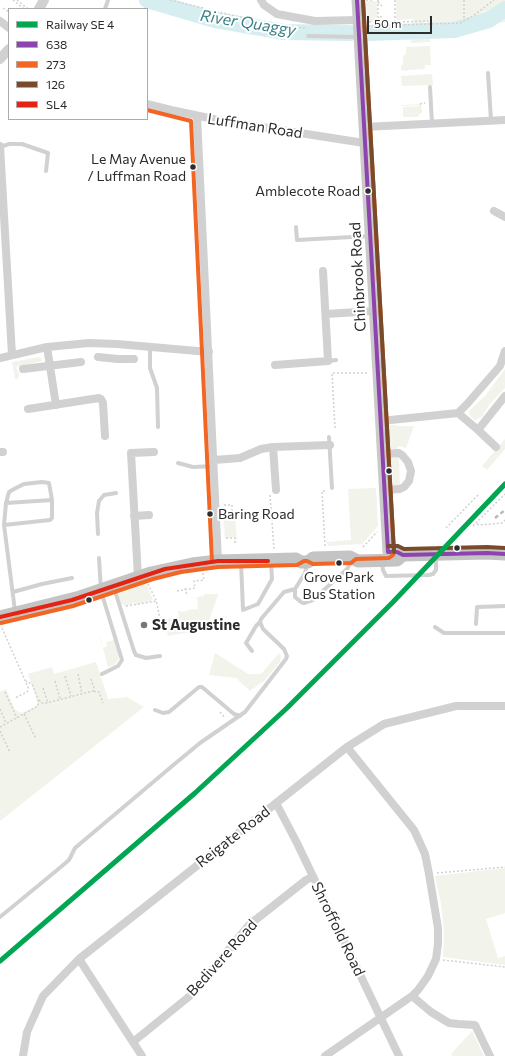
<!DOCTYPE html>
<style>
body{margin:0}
#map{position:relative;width:505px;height:1056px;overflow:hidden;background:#fff;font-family:Commissioner,sans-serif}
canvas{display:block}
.legend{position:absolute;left:8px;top:8px;width:140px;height:112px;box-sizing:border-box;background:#fff;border:1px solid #ababab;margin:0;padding:5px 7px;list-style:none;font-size:12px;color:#2c2c2c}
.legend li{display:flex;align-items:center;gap:8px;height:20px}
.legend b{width:20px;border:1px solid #ababab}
.scale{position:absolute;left:367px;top:16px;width:65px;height:18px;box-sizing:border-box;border:2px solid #2c2c2c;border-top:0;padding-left:5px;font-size:12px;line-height:14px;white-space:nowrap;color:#2c2c2c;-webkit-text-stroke:3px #fff;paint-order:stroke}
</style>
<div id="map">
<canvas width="505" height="1056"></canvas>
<ul class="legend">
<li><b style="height:5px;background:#00a651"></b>Railway SE 4</li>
<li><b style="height:5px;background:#8e44ad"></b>638</li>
<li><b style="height:5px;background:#f26522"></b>273</li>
<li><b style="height:5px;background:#7a4b2a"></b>126</li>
<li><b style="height:5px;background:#e42313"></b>SL4</li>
</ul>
<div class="scale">50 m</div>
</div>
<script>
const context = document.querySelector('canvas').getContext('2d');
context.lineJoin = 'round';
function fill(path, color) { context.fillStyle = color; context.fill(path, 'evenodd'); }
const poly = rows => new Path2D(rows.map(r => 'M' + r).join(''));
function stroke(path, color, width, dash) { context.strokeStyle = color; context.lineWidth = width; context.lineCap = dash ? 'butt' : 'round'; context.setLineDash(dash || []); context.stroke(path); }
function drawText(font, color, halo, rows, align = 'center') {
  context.font = font + ' Commissioner,sans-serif'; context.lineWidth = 4; context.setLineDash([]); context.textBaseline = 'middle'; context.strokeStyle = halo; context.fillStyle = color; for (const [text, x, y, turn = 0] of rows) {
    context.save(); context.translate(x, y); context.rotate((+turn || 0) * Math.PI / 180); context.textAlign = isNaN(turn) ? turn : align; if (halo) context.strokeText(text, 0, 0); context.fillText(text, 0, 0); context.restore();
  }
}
fill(poly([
 [396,0,505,0,505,22,459,30,457,28,454,29,451,27,449,23,437,23,432,25,427,22,424,22,424,29,416,30,414,28,413,19,396,20],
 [366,1,377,1,378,22,367,22],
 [430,34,430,42,412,43,410,42,411,41,410,37,398,37,398,35],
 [430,46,431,65,425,65,425,69,408,70,407,71,401,70,401,66,403,64,403,56,406,54,406,47],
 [432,74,433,85,402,86,401,76],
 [421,104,422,113,419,114,419,117,403,117,403,107,419,106,419,105,401,106,401,105],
 [40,357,42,361,16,367,19,374,18,379,15,379,12,362],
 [505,369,505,388,489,405,482,417,475,420,469,415,469,411,485,396],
 [389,425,397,425,397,426,414,426,406,448,398,446,398,452,390,452],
 [505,439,505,449,487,470,482,466],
 [391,457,399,457,400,487,393,487],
 [376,488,378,526,362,544,329,546,326,542,351,540,348,489],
 [232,518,235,518,237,542,235,537,225,538,224,521,232,521],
 [146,583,153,600,136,605,135,603,124,606,123,604,121,604,118,596,119,594],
 [204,594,218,594,218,595,206,629,168,636,165,622,164,622,163,620,179,617,178,611,180,611,181,612,187,611,187,610,198,609,197,597,204,596],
 [100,637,100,640,103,642,102,643,103,648,107,646,106,642,114,640,119,656,118,661,114,665,108,667],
 [215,653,248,674,261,674,279,653,281,656,280,662,265,680,250,691,236,678,209,675],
 [96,662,108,699,127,697,144,707,0,821,0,692,6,689,15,710,22,713,36,706,38,703,28,674,52,667,54,674],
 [505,868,505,913,486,919,498,958,505,956,505,965,443,957,444,933,441,904,435,876],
 [472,1031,484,1056,452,1056,451,1054]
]), '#f2f3ea');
stroke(poly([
 [147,0,215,20,284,32,350,33],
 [367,33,454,30,489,20,505,9]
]), '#d6eef0', 16);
stroke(poly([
 [13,0,24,9],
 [17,0,28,9],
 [170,0,277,26,305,28],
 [366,0,374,0],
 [378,0,378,22],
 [464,0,464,21],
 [378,2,382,6],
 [3,8,9,12],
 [378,21,382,15],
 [369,22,386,21],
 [383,22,395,22,395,0],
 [395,22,428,21],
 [368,26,460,23,473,16,494,0],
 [420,104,425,103],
 [335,428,332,373,369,373],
 [270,495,274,549],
 [224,505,232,505,232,510,235,510],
 [224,520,231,520,231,517,236,517],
 [477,524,479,525,502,523,505,520],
 [473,526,505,494],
 [446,528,479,494],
 [226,538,235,538,235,543,237,543],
 [325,546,322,491,327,491],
 [363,547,377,532],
 [203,573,204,581],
 [148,584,156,600,163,632],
 [185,588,187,596],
 [177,591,195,588,194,581,204,580],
 [126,606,157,601],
 [2,628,28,687,28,690,27,692,15,698],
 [78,674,82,694],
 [65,676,71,696],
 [55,681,60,699],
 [43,688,48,703],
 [94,691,96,692,99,692,103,703],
 [5,692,17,718],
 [39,700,41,703,46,703,93,691,94,688,91,679],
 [0,709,6,723],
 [220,712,225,718],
 [24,714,36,739],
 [0,727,38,706,38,699,32,684,26,681],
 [0,731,10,752],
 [437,873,505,867],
 [443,960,505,967]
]), '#d1d1d1', 1.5, [2, 2]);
stroke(poly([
 [105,9,108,0],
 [308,36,358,37],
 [488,73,491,120],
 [430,87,432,123],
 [0,147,9,144,22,144,48,153,46,171],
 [296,227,297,240,370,236],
 [150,347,150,368,157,388,158,427],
 [328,361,336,360],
 [329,437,332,488],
 [178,463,193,467,214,466],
 [6,503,9,492,14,489,24,484,42,482,49,483,52,500],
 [4,525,50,520,52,518,52,500,6,503,4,525,15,611],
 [98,534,97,513,99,501,104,495,116,493],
 [99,558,101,591,122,660,118,666,102,674],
 [241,562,243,610,258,604,272,579,271,561],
 [382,562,383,570,386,576,429,575,433,574,436,570,436,556],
 [307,564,305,573,295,589,295,597,301,602,304,603,313,600,347,569,350,564,350,560],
 [114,588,134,651,136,655,146,658,160,656],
 [13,592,42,584,72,578],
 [476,624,477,607,505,606],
 [435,627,444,633,505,633],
 [252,651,246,643,256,626,260,622],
 [155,710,163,713,169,712,199,687,202,687,234,714,240,716],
 [0,917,56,871,69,860,75,848,171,767,200,743,245,712,286,659,287,656,284,649,263,629,260,622,261,619,284,592,295,589]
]), '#d1d1d1', 4);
stroke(poly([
 [261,0,264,5,277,14,293,17,315,21,358,20],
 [0,21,9,28],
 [147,104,171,110,223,121,364,143],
 [197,116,218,561],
 [364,127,505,120],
 [0,146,12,355],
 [494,211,505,217],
 [326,314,374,311],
 [47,347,56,405],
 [98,357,118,359,134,359],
 [0,358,47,347,89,343,117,344,209,352],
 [275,365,328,361,323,271],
 [23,369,81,362],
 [28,409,99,398,101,399,103,403,105,436],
 [458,413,478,430,505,396],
 [381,421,458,413,467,404,500,366,505,351],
 [478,430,496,447],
 [273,447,276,490],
 [0,452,3,452],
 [382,454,399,453,402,455,408,462,411,471,409,481,404,487,400,489,384,490],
 [214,460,240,458,261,449,273,447,330,445],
 [134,516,149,515],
 [138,577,131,453,154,452],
 [276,803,297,843,399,1056],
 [79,959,142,1056],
 [412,996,431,1012,449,1023,458,1024,475,1025,490,1056],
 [133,1042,191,995,249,925,306,880,312,877],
 [23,1056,27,1032,43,996,79,959,347,747,384,724,456,706,505,706],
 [325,1056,412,996,418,990,428,976,436,959,438,944,438,928,429,874,425,854,414,830,347,747]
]), '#d1d1d1', 8);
stroke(poly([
 [39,9,44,0],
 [0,59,9,49]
]), '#d1d1d1', 10);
stroke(poly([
 [357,0,388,552]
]), '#cacaca', 11);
stroke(poly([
 [395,552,403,555,487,553,505,554],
 [0,617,80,597,151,573,192,564,218,561,296,559,301,562,308,562,313,558,350,557,358,561,397,560,403,555]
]), '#c4c4c4', 13);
stroke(poly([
 [495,518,505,510]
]), '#b8b8b8', 2.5, [4, 3]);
stroke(poly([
 [357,0,388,552],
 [388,552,397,552,403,555,487,553,505,554]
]), '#8e44ad', 4);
stroke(poly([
 [147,110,191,121,212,561],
 [1,623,73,606,153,579,181,572,218,567,297,565,304,561,307,561,313,564,351,563,356,559,389,558,393,555,394,552,363,0]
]), '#f26522', 4);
stroke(poly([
 [363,0,394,552],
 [388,546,398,546,404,549,487,547,505,548]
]), '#7a4b2a', 4);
stroke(poly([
 [0,617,72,600,165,569,218,561,268,561]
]), '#e42313', 4);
stroke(poly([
 [0,961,195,793,287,708,393,602,505,484]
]), '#00a651', 5);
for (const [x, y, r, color] of [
 [193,167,3.5,"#2c2c2c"],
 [368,191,3.5,"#2c2c2c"],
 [389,471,3.5,"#2c2c2c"],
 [210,514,3.5,"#2c2c2c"],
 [457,548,3.5,"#2c2c2c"],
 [339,563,3.5,"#2c2c2c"],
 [89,600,3.5,"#2c2c2c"],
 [144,625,4,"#767676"]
]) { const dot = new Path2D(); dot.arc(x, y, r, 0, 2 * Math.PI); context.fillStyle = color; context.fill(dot); stroke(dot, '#fff', 1.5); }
drawText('14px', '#2c2c2c', '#fff', [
 ["Le May Avenue",186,159],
 ["/ Luffman Road",186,176],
 ["Amblecote Road",360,191],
 ["Baring Road",218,514,"left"],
 ["Grove Park",339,577,"center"],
 ["Bus Station",339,594,"center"]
], 'right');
drawText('15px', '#2c2c2c', '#fff', [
 ["Luffman Road",255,126,9],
 ["Chinbrook Road",358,277,-93],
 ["Reigate Road",233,837,-38],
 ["Shroffold Road",338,929,64],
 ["Bedivere Road",222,958,-48]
]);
drawText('bold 15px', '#2c2c2c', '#fff', [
 ["St Augustine",152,625]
], 'left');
drawText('italic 16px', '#3a8186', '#fff', [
 ["River Quaggy",248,23,9]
]);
</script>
